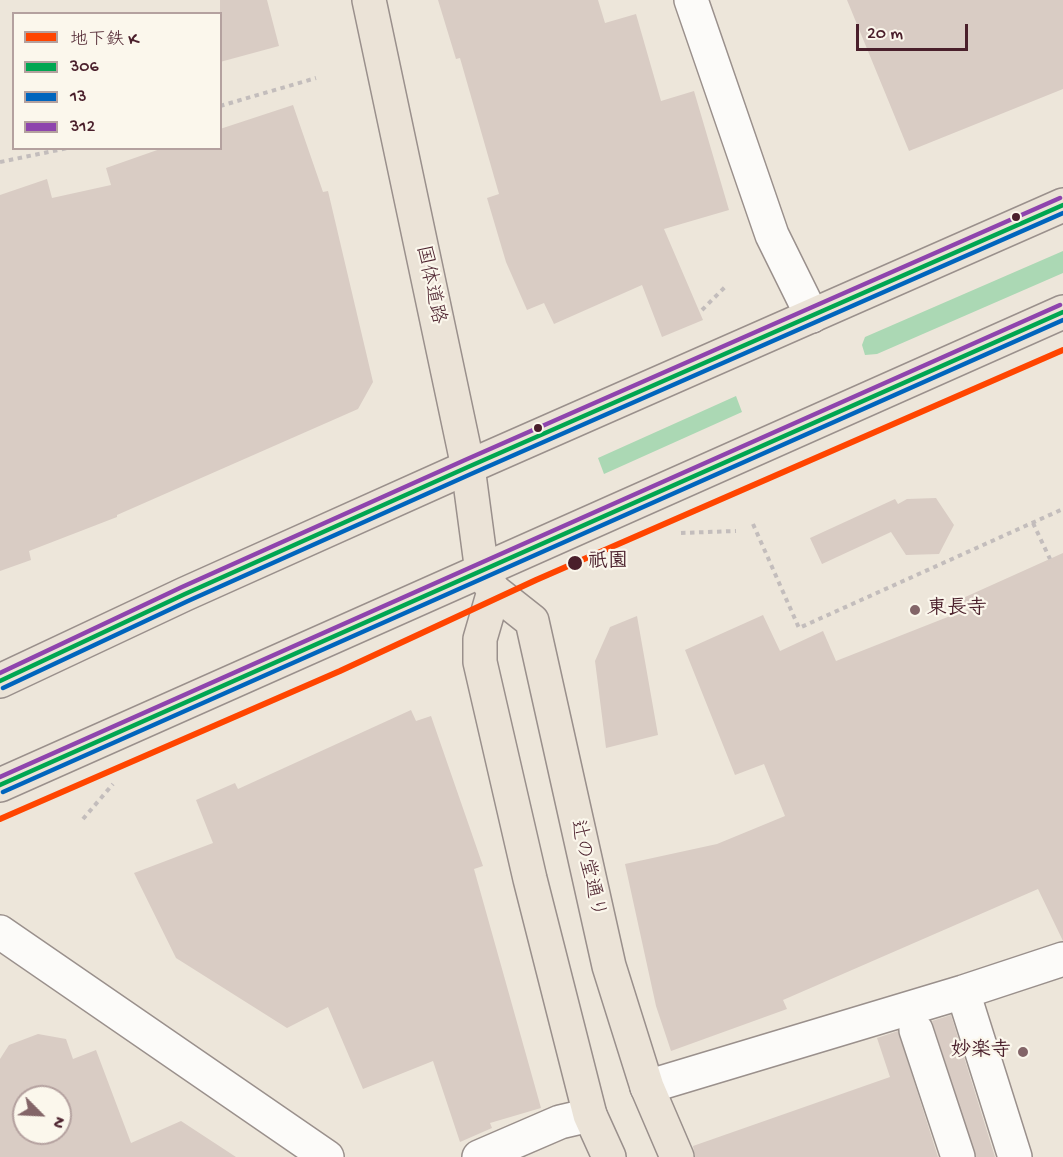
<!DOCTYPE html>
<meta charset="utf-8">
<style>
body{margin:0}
#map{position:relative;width:1063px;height:1157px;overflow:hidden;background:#ede6da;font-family:"Gochi Hand","Klee One",sans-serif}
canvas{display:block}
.legend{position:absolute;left:12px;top:12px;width:210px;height:138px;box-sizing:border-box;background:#fbf7ec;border:2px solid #b4a19f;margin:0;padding:8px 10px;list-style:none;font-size:18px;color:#4a1f2b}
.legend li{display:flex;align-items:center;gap:12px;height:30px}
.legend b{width:30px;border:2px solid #b4a19f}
.north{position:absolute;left:12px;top:1085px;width:60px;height:60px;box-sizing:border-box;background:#fbf7ec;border:2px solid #b4a19f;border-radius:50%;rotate:114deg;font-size:16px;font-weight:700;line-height:24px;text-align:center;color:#4a1f2b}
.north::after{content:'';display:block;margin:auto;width:21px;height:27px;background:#836568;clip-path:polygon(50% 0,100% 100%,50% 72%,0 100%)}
.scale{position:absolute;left:856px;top:24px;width:112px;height:27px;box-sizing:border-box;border:3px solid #4a1f2b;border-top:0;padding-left:8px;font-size:18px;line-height:21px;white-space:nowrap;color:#4a1f2b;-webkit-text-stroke:4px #fbf7ec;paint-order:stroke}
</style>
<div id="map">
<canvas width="1063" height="1157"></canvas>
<ul class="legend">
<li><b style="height:8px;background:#ff4500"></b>地下鉄 K</li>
<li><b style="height:8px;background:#00a651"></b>306</li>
<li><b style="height:8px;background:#0065bd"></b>13</li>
<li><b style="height:8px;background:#8e44ad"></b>312</li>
</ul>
<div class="north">N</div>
<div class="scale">20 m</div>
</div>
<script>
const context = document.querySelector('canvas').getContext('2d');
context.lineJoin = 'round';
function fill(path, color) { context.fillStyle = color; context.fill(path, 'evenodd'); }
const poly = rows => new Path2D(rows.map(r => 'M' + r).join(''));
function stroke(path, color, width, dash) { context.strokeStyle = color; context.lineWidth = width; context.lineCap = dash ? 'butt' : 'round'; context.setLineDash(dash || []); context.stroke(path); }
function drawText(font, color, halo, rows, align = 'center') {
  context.font = font + ' "Gochi Hand","Klee One",sans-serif'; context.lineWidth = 4.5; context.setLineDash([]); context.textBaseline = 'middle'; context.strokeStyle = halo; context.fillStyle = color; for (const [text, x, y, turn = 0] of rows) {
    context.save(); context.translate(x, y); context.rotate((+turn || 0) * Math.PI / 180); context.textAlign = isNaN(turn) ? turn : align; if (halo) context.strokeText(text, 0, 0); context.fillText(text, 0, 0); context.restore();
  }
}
fill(poly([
 [1063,251,1063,273,877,354,865,355,862,345,865,337],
 [736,396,742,412,604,474,598,458]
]), '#abd8b4');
fill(poly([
 [220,0,267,0,279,46,220,62],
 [438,0,598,0,605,23,636,14,661,101,694,91,729,210,664,229,703,320,662,337,642,285,554,324,544,303,527,310,506,262,487,198,499,194,460,58,456,59],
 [847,0,1063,0,1063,89,909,151],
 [293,105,323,192,328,191,373,382,358,409,117,515,117,517,29,551,31,560,0,571,0,195,47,179,52,198,111,185,106,168,163,148,220,148,220,129],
 [936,498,954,525,939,554,906,555,891,532,822,564,810,538,895,499,898,504,907,499],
 [1063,553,1063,941,1038,889,783,1000,787,1009,671,1051,656,1006,625,864,717,844,785,816,764,764,735,775,685,650,763,615,780,651,823,631,836,661,968,609,963,598],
 [637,616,658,735,606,748,595,661,610,627],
 [411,710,416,721,431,716,483,866,474,869,541,1108,490,1123,492,1128,460,1142,433,1061,363,1089,328,1007,287,1028,176,958,134,873,213,843,196,800,235,783,238,789],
 [951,1015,995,1157,976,1157,932,1021],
 [898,1031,938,1157,695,1157,693,1146,890,1077,877,1038],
 [38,1034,66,1039,73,1059,96,1050,131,1143,181,1121,236,1157,0,1157,0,1059,9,1045],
 [24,1097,60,1097,60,1133,24,1133]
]), '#d9ccc4');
const minor = poly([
 [691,0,772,235,812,316],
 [0,932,327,1157],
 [963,992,1015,1157],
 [916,1030,958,1157],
 [647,1087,963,992,1063,959],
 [479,1157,560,1122,590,1115]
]);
const major = poly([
 [0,681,185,594,468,467,1063,205],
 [0,785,1063,312]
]);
const highway = poly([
 [369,0,468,467,482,572,494,591,532,621,609,966,647,1087,677,1157],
 [494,591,480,639,480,662,530,879,590,1115,609,1157]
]);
stroke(minor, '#9a908c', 36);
stroke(major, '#9a908c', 36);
stroke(highway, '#9a908c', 36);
stroke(poly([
 [220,106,316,78],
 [0,162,68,148],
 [702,310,727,285],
 [1033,523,1050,559],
 [753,524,799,628,1063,509],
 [681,533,736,531],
 [83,819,113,784]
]), '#c3bdbc', 4, [4.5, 4.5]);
stroke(minor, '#fcfbf9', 33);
stroke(major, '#ebe3d7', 33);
stroke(highway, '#ebe3d7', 33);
stroke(poly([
 [0,681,185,594,468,467,1063,205],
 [0,785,1063,312]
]), '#00a651', 4.5);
stroke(poly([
 [3,688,188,601,471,474,1063,213],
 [3,792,1063,320]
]), '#0065bd', 4.5);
stroke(poly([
 [0,673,182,587,465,460,1060,198],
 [0,777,1060,305]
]), '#8e44ad', 4.5);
stroke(poly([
 [0,819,340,671,536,580,1063,350]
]), '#ff4500', 6);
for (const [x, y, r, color] of [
 [1016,217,5,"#4a1f2b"],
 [538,428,5,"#4a1f2b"],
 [575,563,8,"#4a1f2b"],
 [915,610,6,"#836568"],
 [1023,1052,6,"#836568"]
]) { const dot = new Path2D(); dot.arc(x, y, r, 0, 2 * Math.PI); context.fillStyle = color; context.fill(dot); stroke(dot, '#fbf7ec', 2); }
drawText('20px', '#4a1f2b', '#fbf7ec', [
 ["国体道路",429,285,78],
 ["辻の堂通り",586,869,77]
]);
drawText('bold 20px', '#4a1f2b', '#fbf7ec', [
 ["祇園",588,563]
], 'left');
drawText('bold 20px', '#4a1f2b', '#fbf7ec', [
 ["東長寺",927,610],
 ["妙楽寺",1011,1052,"right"]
], 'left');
</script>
